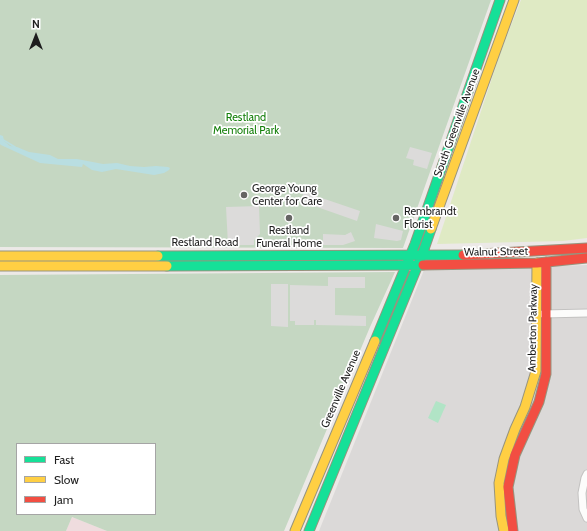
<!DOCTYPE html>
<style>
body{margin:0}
#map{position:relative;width:587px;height:531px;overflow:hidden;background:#ece9e7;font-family:Cabin,sans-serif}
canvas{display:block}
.legend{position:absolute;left:16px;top:443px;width:140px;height:72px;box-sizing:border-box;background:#fff;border:1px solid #a5a5a5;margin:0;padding:5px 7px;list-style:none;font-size:12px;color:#1e1e1e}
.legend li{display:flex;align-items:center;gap:8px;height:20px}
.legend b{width:20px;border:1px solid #a5a5a5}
.north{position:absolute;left:16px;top:16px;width:40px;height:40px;-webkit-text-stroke:3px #fff;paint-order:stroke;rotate:0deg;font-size:11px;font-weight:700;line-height:16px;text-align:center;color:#1e1e1e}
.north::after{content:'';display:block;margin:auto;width:14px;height:18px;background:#1e1e1e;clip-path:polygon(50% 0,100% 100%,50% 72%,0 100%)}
</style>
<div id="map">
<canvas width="587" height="531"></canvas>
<ul class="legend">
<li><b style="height:5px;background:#16e098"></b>Fast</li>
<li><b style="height:5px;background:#ffcf43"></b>Slow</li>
<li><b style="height:5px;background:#f24e42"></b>Jam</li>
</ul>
<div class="north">N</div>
</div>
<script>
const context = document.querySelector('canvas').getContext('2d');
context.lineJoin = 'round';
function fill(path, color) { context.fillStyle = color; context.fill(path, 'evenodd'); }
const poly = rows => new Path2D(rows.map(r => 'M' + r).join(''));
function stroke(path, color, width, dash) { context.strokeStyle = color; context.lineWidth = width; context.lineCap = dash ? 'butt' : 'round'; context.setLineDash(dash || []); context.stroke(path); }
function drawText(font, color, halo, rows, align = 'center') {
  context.font = font + ' Cabin,sans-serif'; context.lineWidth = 3.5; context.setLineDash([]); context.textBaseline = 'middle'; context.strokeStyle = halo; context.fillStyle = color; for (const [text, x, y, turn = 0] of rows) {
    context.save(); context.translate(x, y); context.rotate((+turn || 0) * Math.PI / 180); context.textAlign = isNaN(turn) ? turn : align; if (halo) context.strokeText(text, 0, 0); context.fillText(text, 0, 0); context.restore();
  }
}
fill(poly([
 [587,265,587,531,319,531,424,270]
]), '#dbd9d8');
fill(poly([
 [72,517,107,531,66,531]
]), '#efdcde');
fill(poly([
 [521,0,587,0,587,238,563,241,437,244,501,51]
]), '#dfeac4');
fill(poly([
 [0,0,491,0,403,248,0,247],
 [395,272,370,327,284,531,107,531,72,517,66,531,0,531,0,275],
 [17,444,155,444,155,514,17,514]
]), '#c5d7c2');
fill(poly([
 [436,401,446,405,438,423,428,418]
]), '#b1e4c6');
fill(poly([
 [410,147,432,153,427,169,413,165,414,160,406,158],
 [304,192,360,211,357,221,300,201],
 [259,206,260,234,254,240,254,245,228,245,226,207],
 [376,224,403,231,401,240,397,241,374,238],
 [351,232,355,241,343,245,323,245,323,234,345,235],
 [328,277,365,277,365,288,335,288,335,315,366,316,366,326,316,325,316,320,314,320,314,325,295,325,295,321,290,321,290,285,328,286],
 [271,284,288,284,288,327,271,326]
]), '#dcdbda');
fill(poly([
 [0,135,3,136,4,141,10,146,17,147,29,152,50,155,58,159,77,159,103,164,117,163,130,166,144,167,156,166,168,167,170,168,169,170,164,173,154,175,116,169,102,172,92,170,83,164,82,167,40,163,1,145,0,144]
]), '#b9dee1');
stroke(poly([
 [0,138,15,147]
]), '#b9dee1', 1.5);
const street = poly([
 [543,314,587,313],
 [587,474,585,478,582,493,583,509,587,518]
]);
const fast = poly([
 [158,256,463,255],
 [167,266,423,265],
 [375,341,415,244,500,0],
 [309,531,422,255,431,229]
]);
const slow = poly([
 [431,229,514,0],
 [0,256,158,256],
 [0,266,167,266],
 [295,531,375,341],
 [504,531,501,516,499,483,504,459,515,429,525,407,536,371,537,263]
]);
const jam = poly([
 [463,255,587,248],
 [423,265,537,263,587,258],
 [513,531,508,487,515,455,539,402,546,374,546,262]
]);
stroke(street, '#c3c2c1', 9);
stroke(fast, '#97947e', 11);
stroke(slow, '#97947e', 11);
stroke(jam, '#97947e', 11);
stroke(street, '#fcfcfb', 7);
stroke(fast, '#16e098', 9);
stroke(slow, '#ffcf43', 9);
stroke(jam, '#f24e42', 9);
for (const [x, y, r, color] of [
 [244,195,4,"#666564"],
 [289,218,4,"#666564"],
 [396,218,4,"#666564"]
]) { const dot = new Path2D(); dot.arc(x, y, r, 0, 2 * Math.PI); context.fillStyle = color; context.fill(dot); stroke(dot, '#fff', 1.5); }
drawText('11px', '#137f09', '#fff', [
 ["Restland",246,118],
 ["Memorial Park",246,131]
]);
drawText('11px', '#1e1e1e', '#fff', [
 ["South Greenville Avenue",457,123,-70],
 ["Restland Road",205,243],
 ["Walnut Street",496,252,-1],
 ["Amberton Parkway",533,328,-89],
 ["Greenville Avenue",341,389,-67]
]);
drawText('11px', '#1e1e1e', '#fff', [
 ["George Young",252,189],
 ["Center for Care",252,202],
 ["Rembrandt",404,212],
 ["Florist",404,225],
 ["Restland",289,231,"center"],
 ["Funeral Home",289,244,"center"]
], 'left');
</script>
